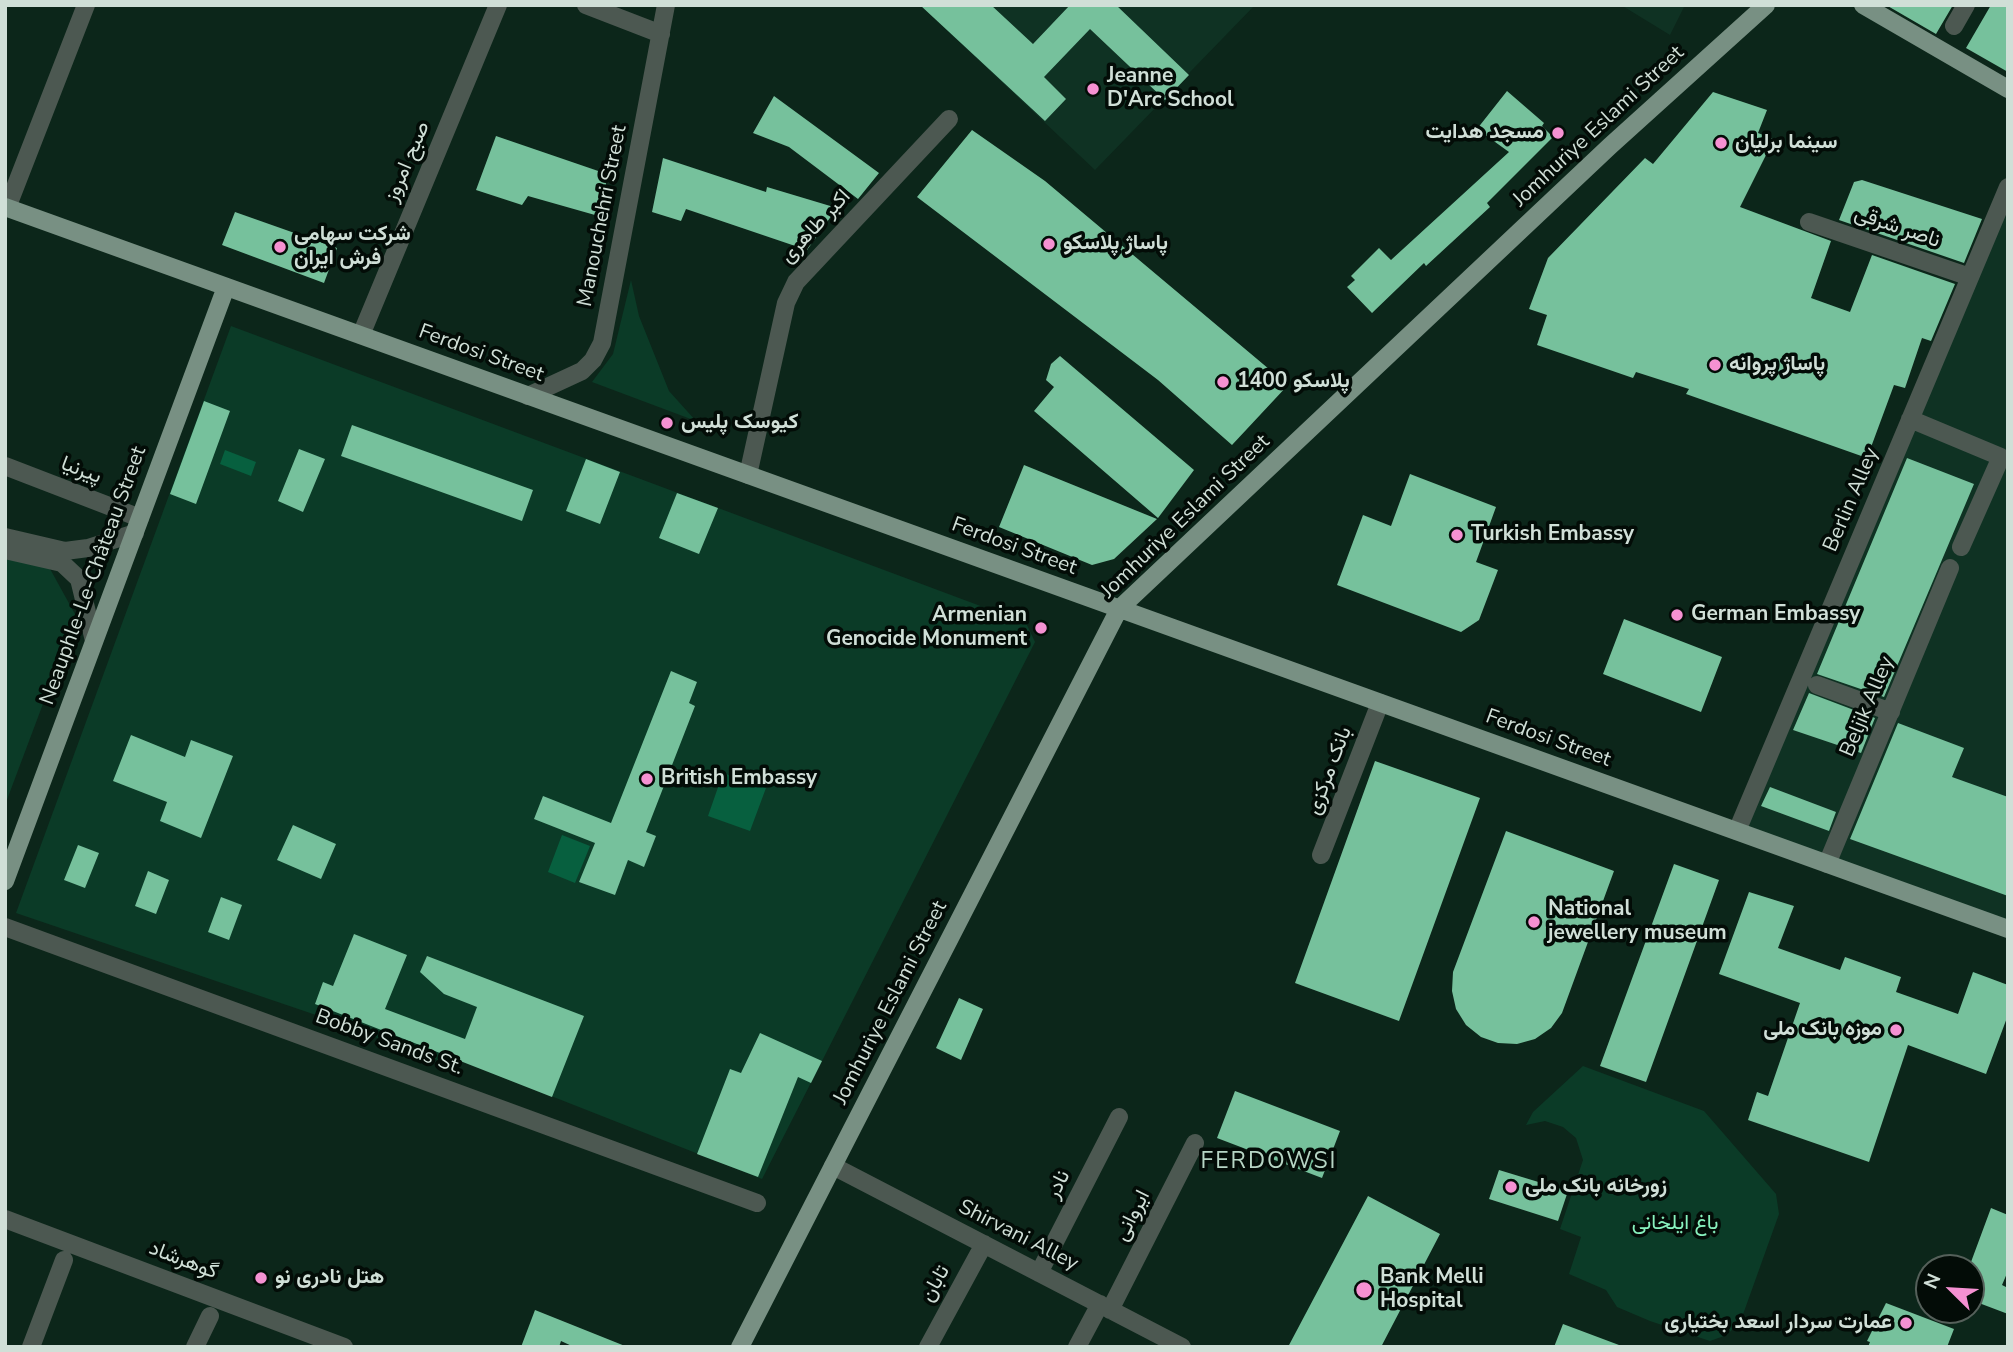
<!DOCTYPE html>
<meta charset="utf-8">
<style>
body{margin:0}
#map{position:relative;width:2013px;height:1352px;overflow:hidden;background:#0c261a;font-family:"Nunito Sans",sans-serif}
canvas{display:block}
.frame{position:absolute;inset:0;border:7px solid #d0dfd7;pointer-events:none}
.north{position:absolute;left:1915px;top:1254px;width:70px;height:70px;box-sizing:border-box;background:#030c07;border:2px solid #55605a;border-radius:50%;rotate:294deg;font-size:19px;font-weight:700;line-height:28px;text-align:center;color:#d0dfd7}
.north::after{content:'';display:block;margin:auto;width:24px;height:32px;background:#f591d2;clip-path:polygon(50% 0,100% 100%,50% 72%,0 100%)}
</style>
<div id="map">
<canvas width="2013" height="1352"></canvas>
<div class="frame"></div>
<div class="north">N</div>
</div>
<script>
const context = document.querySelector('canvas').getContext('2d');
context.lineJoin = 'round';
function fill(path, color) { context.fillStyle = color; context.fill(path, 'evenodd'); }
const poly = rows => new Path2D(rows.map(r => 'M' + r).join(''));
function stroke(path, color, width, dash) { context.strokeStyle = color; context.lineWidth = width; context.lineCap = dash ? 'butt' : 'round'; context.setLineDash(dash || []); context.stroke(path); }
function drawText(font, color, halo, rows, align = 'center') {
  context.font = font + ' "Nunito Sans",Vazirmatn,sans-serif'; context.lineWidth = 7; context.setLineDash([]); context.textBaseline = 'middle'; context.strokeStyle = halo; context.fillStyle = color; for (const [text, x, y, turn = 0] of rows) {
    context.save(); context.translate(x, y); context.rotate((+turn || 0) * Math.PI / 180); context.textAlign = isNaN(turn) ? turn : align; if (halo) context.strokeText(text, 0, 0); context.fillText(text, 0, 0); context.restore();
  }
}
fill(poly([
 [920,5,1255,5,1095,170],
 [1621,5,1685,5,1670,35],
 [2008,187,2008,929,1737,831]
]), '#0f3223');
fill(poly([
 [631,280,639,316,669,391,696,421,592,382,613,354],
 [231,326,1026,623,1035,642,762,1179,457,1059,448,1064,313,1014,16,913],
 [5,557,49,567,76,616,5,805],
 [1583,1066,1704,1111,1776,1194,1779,1214,1741,1320,1727,1335,1710,1341,1650,1321,1617,1307,1606,1290,1569,1274,1581,1237,1560,1229,1583,1160,1576,1138,1563,1127,1545,1121,1526,1125,1533,1112]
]), '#0b3b27');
fill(poly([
 [225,450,256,462,251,476,220,464],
 [723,773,766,788,750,831,708,816],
 [562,835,590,846,575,883,548,872]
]), '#07603f');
fill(poly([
 [920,5,991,5,1033,44,1070,5,1116,5,1189,75,1165,100,1090,29,1044,77,1066,99,1045,121],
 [1886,5,1953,5,1936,34],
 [1991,5,2008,5,2008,72,1966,48],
 [1507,91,1544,123,1542,126,1553,137,1487,203,1490,207,1426,266,1424,263,1372,313,1347,287,1355,280,1351,276,1379,248,1391,260,1509,152,1477,129],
 [1713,92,1767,110,1758,133,1774,139,1740,207,1831,241,1811,298,1850,312,1872,255,1955,284,1931,341,1922,338,1905,388,1894,385,1867,458,1686,394,1689,389,1636,372,1633,378,1537,345,1547,315,1529,309,1548,258,1645,158,1653,164],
 [774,96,879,173,858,199,789,147,753,133],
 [972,130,1045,181,1288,385,1232,445,1158,380,917,197],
 [496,136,607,174,602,217,528,196,522,205,476,190],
 [663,158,766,192,767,187,837,208,807,250,686,209,681,221,652,212],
 [1862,180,1982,219,1964,263,1839,220,1854,182],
 [235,212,337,248,324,283,222,245],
 [1060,356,1194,470,1158,518,1034,411,1054,387,1046,380,1051,364],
 [204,401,230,411,196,504,170,494],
 [352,425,533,490,522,521,341,456],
 [299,449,325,459,303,512,278,501],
 [1907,458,1974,484,1884,697,1817,674],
 [586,459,620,472,600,524,566,511],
 [1024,465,1157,519,1114,559,1092,565,999,527],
 [1410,474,1496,507,1476,562,1498,570,1479,620,1461,632,1337,585,1363,515,1391,526],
 [677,493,718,508,699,554,659,538],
 [1624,619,1722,657,1701,712,1603,674],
 [671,671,697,682,689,703,695,706,646,832,656,836,644,867,628,860,615,895,579,882,595,843,534,819,543,796,611,823],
 [1809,693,1875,718,1861,753,1793,730],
 [1898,723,1964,748,1952,777,2008,797,2008,896,1850,839],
 [131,735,185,757,191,740,233,756,201,838,160,821,167,802,113,781],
 [1375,761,1480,798,1399,1021,1295,983],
 [1770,787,1836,812,1829,831,1761,806],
 [293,825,336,844,321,879,277,860],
 [1506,831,1614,871,1562,1013,1551,1028,1535,1039,1517,1044,1498,1043,1481,1037,1466,1025,1456,1009,1452,991,1453,972],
 [78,845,99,853,85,888,64,880],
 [1674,864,1719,880,1646,1082,1600,1066],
 [148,871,169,880,156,914,135,906],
 [1749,892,1794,906,1778,948,1840,970,1845,957,1901,977,1896,992,1958,1014,1973,972,2008,985,2008,1015,1986,1074,1908,1045,1869,1162,1748,1120,1757,1092,1768,1096,1800,1003,1719,974],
 [221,897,242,905,229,940,208,932],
 [354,934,407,955,385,1009,465,1039,477,1007,444,994,420,972,427,956,584,1016,552,1097,315,1004,323,982,333,986],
 [959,998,983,1009,961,1060,936,1048],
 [760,1033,822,1061,811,1083,798,1077,758,1177,697,1154,730,1069,741,1073],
 [1235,1091,1340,1131,1322,1178,1217,1138],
 [1499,1170,1568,1191,1558,1221,1489,1199],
 [1368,1196,1440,1234,1381,1347,1288,1347],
 [1991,1208,2008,1215,2008,1271,2002,1285,2008,1288,2008,1314,1971,1300,1971,1262],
 [1886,1303,1954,1329,1947,1347,1868,1347,1870,1342,1867,1341],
 [535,1310,625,1346,625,1347,574,1347,561,1341,559,1347,521,1347],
 [1563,1324,1619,1345,1619,1347,1554,1347]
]), '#76c19c');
stroke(poly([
 [586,5,661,34],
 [1954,26,1966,5],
 [7,208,86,5],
 [1809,222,1970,277],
 [361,335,498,5],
 [528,396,582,371,593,360,602,343,666,5],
 [1910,419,2001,457,1961,547],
 [5,466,140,518],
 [748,475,786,303,796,282,949,119],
 [5,537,65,551,88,548,135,533],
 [5,550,62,563,79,579,94,641],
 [1817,685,1891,712],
 [1737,831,2008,187],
 [1321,855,1380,703],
 [1827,864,1950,568],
 [5,927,757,1203],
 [833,1166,1182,1347],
 [5,1219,344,1347],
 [1039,1273,1119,1117],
 [1110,1310,1195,1143],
 [31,1347,64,1260],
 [195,1347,210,1316],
 [928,1347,984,1244],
 [1077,1347,1100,1304]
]), '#4c5851', 18);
stroke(poly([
 [1863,5,2008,89],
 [5,207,2008,929],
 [5,881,226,287],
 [740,1347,1119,609,1610,146,1766,5]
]), '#789083', 18);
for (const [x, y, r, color] of [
 [1093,89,7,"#f591d2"],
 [1558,133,7,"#f591d2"],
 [1721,143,7,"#f591d2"],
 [1049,244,7,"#f591d2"],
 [280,247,7,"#f591d2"],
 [1715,365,7,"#f591d2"],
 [1223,382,7,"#f591d2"],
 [667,423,7,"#f591d2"],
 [1457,535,7,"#f591d2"],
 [1677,615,7,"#f591d2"],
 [1041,628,7,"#f591d2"],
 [647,779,7,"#f591d2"],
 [1534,922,7,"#f591d2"],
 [1896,1030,7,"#f591d2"],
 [1511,1187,7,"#f591d2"],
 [261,1278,7,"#f591d2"],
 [1364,1290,9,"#f591d2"],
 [1906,1323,7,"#f591d2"]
]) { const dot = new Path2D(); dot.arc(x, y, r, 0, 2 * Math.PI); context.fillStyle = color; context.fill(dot); stroke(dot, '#030c07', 2.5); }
drawText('bold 21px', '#d0dfd7', '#030c07', [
 ["Jeanne",1107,77],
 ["D'Arc School",1107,101],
 ["مسجد هدایت",1544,133,"right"],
 ["سینما برلیان",1735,143],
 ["شرکت سهامی",294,235],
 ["فرش ایران",294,259],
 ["پاساژ پلاسکو",1063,244],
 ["پاساژ پروانه",1729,365],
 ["پلاسکو 1400",1237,382],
 ["کیوسک پلیس",681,423],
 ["Turkish Embassy",1471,535],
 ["German Embassy",1691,615],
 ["Armenian",1027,616,"right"],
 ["Genocide Monument",1027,640,"right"],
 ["British Embassy",661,779],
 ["National",1548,910],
 ["jewellery museum",1548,934],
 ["موزه بانک ملی",1882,1030,"right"],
 ["زورخانه بانک ملی",1525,1187],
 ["هتل نادری نو",275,1278],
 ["Bank Melli",1380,1278],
 ["Hospital",1380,1302],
 ["عمارت سردار اسعد بختیاری",1892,1323,"right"]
], 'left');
drawText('21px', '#d0dfd7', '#030c07', [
 ["Jomhuriye Eslami Street",1599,127,-43],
 ["صبح امروز",408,162,-67],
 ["Manouchehri Street",603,216,-79],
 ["اکبر طاهری",816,227,-47],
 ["ناصر شرقی",1897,228,19],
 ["Ferdosi Street",481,354,20],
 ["پیرنیا",81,471,21],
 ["Berlin Alley",1852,500,-67],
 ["Jomhuriye Eslami Street",1186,517,-44],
 ["Ferdosi Street",1014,547,20],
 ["Neauphle-Le-Château Street",94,576,-70],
 ["Beljik Alley",1868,707,-67],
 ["Ferdosi Street",1548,739,20],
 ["بانک مرکزی",1330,771,-69],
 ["Jomhuriye Eslami Street",891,1003,-63],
 ["Bobby Sands St.",389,1043,20],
 ["نادر",1059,1185,-63],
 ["ایروانی",1133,1216,-63],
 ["Shirvani Alley",1018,1236,27],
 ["گوهرشاد",183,1261,21],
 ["تابان",936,1284,-61]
]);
drawText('21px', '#88f2be', '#030c07', [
 ["باغ ایلخانی",1675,1224]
]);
context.letterSpacing = '2px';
drawText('23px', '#b6d5c4', '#030c07', [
 ["FERDOWSI",1269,1162]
]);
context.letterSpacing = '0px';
</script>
